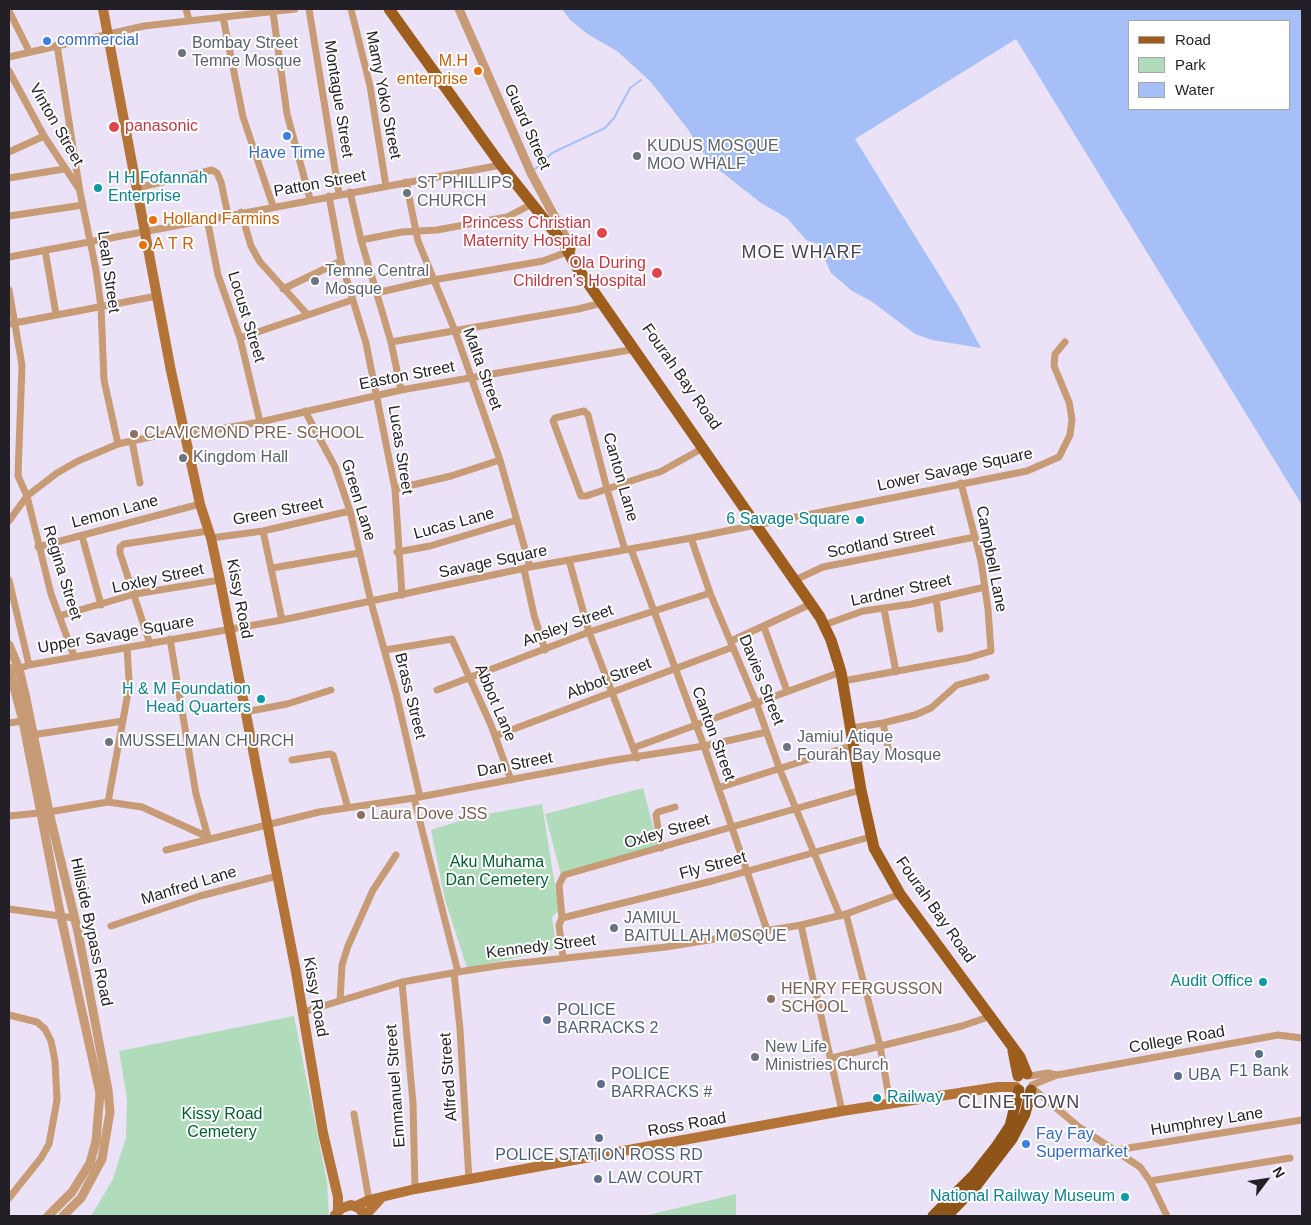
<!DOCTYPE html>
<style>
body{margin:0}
#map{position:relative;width:1311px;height:1225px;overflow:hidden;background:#ece2f7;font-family:Helvetica,sans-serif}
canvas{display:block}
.frame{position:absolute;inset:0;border:10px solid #221f26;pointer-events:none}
.legend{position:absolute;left:1128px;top:20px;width:162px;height:90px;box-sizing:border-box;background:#fff;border:1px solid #a7a5a8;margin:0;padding:6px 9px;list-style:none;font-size:15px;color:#221f26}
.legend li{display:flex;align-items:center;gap:10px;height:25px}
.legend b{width:25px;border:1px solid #a7a5a8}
.north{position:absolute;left:1241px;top:1155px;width:50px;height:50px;-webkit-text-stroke:4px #fff;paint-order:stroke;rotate:59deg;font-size:14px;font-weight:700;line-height:20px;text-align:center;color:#221f26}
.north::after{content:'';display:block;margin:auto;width:18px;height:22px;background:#221f26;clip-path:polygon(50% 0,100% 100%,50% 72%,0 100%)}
</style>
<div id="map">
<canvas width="1311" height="1225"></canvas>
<div class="frame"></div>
<ul class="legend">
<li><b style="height:6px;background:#9c5d1d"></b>Road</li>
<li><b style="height:14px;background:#b1dcbc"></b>Park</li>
<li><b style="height:14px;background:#a6c0f7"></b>Water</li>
</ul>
<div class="north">N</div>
</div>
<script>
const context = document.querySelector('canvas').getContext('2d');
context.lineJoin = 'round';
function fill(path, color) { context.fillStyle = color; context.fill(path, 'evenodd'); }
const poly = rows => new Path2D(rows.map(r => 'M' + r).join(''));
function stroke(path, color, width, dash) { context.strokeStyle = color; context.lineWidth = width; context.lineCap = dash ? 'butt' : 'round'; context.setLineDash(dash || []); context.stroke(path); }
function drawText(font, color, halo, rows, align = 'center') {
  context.font = font + ' Helvetica,sans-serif'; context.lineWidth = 4; context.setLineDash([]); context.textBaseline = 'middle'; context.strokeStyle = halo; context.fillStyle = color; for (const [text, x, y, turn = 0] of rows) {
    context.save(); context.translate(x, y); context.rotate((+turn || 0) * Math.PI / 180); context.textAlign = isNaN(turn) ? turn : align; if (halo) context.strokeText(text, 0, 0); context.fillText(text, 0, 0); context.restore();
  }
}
fill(poly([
 [643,788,659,849,561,875,545,814],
 [542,804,559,911,552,917,557,949,467,968,445,900,431,830,471,817],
 [294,1016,327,1182,329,1216,91,1216,113,1179,126,1137,127,1099,119,1051],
 [736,1194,736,1216,644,1216]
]), '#b1dcbc');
fill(poly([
 [562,9,1302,9,1302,505,1016,39,855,139,959,307,981,348,932,340,915,334,871,301,852,291,831,273,818,244,806,240,787,218,761,203,719,170,702,151,687,128,650,81,617,51,589,35,570,20],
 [1130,21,1290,21,1290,109,1130,109]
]), '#a6c0f7');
stroke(poly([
 [533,171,552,153,605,128,614,118,630,88,641,80]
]), '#a6c0f7', 2);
stroke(poly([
 [186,9,189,20],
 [309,9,339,194],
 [351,9,370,86,386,186],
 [9,11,29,51],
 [273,12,287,114,310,199],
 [223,17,243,117,273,206],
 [57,45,80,192,96,270,101,307,104,380,118,444],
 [9,57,144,26,295,9],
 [9,71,44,136,79,189],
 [9,152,44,136],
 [9,178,64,169],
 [406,182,418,241,455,331,500,460,530,567],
 [137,188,212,170,217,173,221,182,228,215],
 [350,192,361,240,391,342,401,390],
 [329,196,341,261,366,343,395,489,402,595],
 [241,212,251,246,260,262,307,314],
 [9,216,83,205],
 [207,219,218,275,240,338,260,422],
 [361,240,402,232,437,230,507,217,532,204],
 [45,250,56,314],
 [9,257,501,165],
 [283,289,341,261],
 [9,290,22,365,18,476,27,496,51,594,74,656],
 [376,293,433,280,543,261,567,252],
 [9,324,157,296],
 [240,338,352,300],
 [391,342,578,309,602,303],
 [305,411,335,467,350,511,371,602,396,693,420,797],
 [184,435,260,422,401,390,635,349],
 [132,441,140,483],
 [395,489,451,476,500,460],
 [9,521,27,496,57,473,78,461,118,444,183,430],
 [263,531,282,620],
 [82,536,101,605],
 [211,538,263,531,350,511],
 [691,538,710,593,756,702,780,770,840,916],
 [38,547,200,504],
 [631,549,704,746,767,930],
 [625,550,607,489,588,415,584,411,555,418,553,421,581,496,586,496,646,476,660,472,703,448],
 [397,552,430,546,517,520],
 [569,560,589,632,637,758],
 [272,568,359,553],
 [524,569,534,615,545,650],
 [9,580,29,665],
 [795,580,823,567,975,537],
 [936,598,940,629],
 [884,609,896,672],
 [59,616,135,594,220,580],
 [824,625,863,611,912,604,985,587],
 [764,627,787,691],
 [170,639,196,794,208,837],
 [731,641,811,604],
 [150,644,120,553,120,547,124,544,208,531],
 [385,650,452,639,491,725,511,780],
 [9,672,29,665,282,620,530,567,691,538,1027,471,1059,457,1070,435,1072,419,1069,402,1054,366,1055,354,1065,342],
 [843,681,968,658,991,651,988,609,981,561,961,483],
 [437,690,589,632,710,593],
 [245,712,287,704,331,690],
 [9,723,23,721],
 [883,723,890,757],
 [851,728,883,723,915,715,931,708,957,685,986,677],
 [32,735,123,721],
 [495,736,733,647],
 [633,748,841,672],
 [292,760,330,754,333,755,348,808],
 [718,788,854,745],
 [414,798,458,972],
 [108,802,127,698,129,680,127,648],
 [9,816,49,812,108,802,142,807,208,837],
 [661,848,656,815,658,812,675,807],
 [166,850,319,812,414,798,609,761,704,746,767,732],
 [9,909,74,918],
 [846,914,880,1046,890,1103],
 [562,918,712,881,870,837],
 [801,925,842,1111],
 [111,926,200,896,277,876],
 [563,958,559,925,562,918,559,885,564,875,861,790],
 [454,973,460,1029,469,1180],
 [402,982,413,1103,415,1189],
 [340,1001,342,965,348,946,373,890,396,855],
 [303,1012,402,982,458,972,503,965,666,947,801,925,846,914,900,894],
 [9,1015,37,1022,45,1029,51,1041,55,1061,57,1100,49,1144,41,1158,9,1198],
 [832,1058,962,1026,991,1016],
 [1030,1076,1048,1073,1057,1075],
 [1032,1085,1057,1075,1278,1035,1302,1038],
 [1031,1087,1079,1127,1140,1167,1150,1181,1167,1216],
 [354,1114,369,1200],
 [1116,1150,1302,1120],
 [1150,1181,1290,1158]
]), '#c79b75', 7);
stroke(poly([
 [459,9,531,173,571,247],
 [9,645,19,669,25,694,49,812,78,932,108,1090,110,1112,102,1159,81,1198,63,1216],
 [9,668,23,721,61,917,100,1093,96,1141,90,1163,72,1192,48,1216]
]), '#c79b75', 9);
stroke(poly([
 [103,9,171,371,200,504,211,538,220,580,296,972,323,1133,338,1197,338,1211],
 [356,1206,369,1200,415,1189,842,1111,998,1087,1016,1087],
 [335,1215,342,1208,351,1205,359,1208,365,1216],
 [365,1216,382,1197]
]), '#b57437', 10);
stroke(poly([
 [389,9,501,165,564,244,570,249],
 [564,244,574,263,820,617,831,640,841,672,861,790,874,848,900,894,1020,1057,1027,1074],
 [1013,1051,1018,1076]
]), '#9c5d1d', 11);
stroke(poly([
 [933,1216,974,1175,996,1147,1010,1126,1019,1090],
 [947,1216,976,1186,1012,1139,1025,1114,1031,1090]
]), '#8e5418', 11);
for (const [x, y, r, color] of [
 [47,41,5,"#3f7fe0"],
 [182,53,5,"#6b7280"],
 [478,71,5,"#e8710a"],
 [114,127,6,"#e0444e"],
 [287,136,5,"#3f7fe0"],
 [637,156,5,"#6b7280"],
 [98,188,5,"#0f9aa8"],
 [407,193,5,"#6b7280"],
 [153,220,5,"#e8710a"],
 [602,233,6,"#e0444e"],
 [143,245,5,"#e8710a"],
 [657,273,6,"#e0444e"],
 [315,281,5,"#6b7280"],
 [134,434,5,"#8d6e63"],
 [183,458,5,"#6b7280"],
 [860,520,5,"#0f9aa8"],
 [261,699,5,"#0f9aa8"],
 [109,742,5,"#6b7280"],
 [787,747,5,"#6b7280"],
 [361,815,5,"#8d6e63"],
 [614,928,5,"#6b7280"],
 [1263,982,5,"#0f9aa8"],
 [771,999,5,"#8d6e63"],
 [547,1020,5,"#5c6f8a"],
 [1259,1054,5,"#5c6f8a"],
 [755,1057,5,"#6b7280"],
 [1178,1076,5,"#5c6f8a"],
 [601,1084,5,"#5c6f8a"],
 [877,1098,5,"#0f9aa8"],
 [599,1138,5,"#5c6f8a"],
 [1026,1144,5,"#3f7fe0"],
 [598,1179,5,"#5c6f8a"],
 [1125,1197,5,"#0f9aa8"]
]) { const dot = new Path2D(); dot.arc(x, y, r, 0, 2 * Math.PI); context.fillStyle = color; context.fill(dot); stroke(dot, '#fff', 2); }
drawText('16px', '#366cbe', '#fff', [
 ["commercial",57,41],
 ["Have Time",287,154,"center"],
 ["Fay Fay",1036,1135],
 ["Supermarket",1036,1153]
], 'left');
drawText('16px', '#5b616d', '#fff', [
 ["Bombay Street",192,44],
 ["Temne Mosque",192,62],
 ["KUDUS MOSQUE",647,147],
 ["MOO WHALF",647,165],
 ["ST PHILLIPS",417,184],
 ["CHURCH",417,202],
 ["Temne Central",325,272],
 ["Mosque",325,290],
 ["Kingdom Hall",193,458],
 ["Jamiul Atique",797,738],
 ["Fourah Bay Mosque",797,756],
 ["MUSSELMAN CHURCH",119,742],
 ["JAMIUL",624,919],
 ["BAITULLAH MOSQUE",624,937],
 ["New Life",765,1048],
 ["Ministries Church",765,1066]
], 'left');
drawText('16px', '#c56008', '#fff', [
 ["M.H",468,62,"right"],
 ["enterprise",468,80,"right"],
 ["Holland Farmins",163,220],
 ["A T R",153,245]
], 'left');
drawText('16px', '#221f26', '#fff', [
 ["Mamy Yoko Street",383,95,79],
 ["Montague Street",338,99,81],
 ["Vinton Street",56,125,60],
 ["Guard Street",527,127,66],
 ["Patton Street",320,184,-10],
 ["Leah Street",108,272,82],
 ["Locust Street",246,317,73],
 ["Malta Street",482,369,70],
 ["Easton Street",407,376,-11],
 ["Fourah Bay Road",681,377,55],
 ["Lucas Street",400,450,81],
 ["Lower Savage Square",955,470,-12],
 ["Canton Lane",620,477,74],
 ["Green Lane",358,500,73],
 ["Lemon Lane",115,512,-15],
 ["Green Street",278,512,-11],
 ["Lucas Lane",454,524,-15],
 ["Scotland Street",881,542,-12],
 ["Campbell Lane",991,559,79],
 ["Savage Square",493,562,-12],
 ["Regina Street",62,573,73],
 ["Loxley Street",158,579,-12],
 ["Lardner Street",901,591,-12],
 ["Kissy Road",239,599,79],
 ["Ansley Street",568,626,-20],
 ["Upper Savage Square",116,635,-10],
 ["Abbot Street",609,679,-21],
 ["Davies Street",761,680,68],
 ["Brass Street",410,696,76],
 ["Abbot Lane",495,703,67],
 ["Canton Street",713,734,70],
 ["Dan Street",515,765,-11],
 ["Oxley Street",667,832,-16],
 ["Fly Street",713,866,-15],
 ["Manfred Lane",189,886,-17],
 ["Fourah Bay Road",935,910,55],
 ["Hillside Bypass Road",91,932,78],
 ["Kennedy Street",541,947,-7],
 ["Kissy Road",315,997,80],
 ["College Road",1177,1040,-10],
 ["Alfred Street",449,1077,-94],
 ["Emmanuel Street",396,1086,-94],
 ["Humphrey Lane",1207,1122,-9],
 ["Ross Road",687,1125,-10]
]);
drawText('16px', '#be3a42', '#fff', [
 ["panasonic",125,127,"left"],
 ["Princess Christian",591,224],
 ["Maternity Hospital",591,242],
 ["Ola During",646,264],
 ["Children's Hospital",646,282]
], 'right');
drawText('16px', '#0d838f', '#fff', [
 ["H H Fofannah",108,179,"left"],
 ["Enterprise",108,197,"left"],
 ["6 Savage Square",850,520],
 ["H & M Foundation",251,690],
 ["Head Quarters",251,708],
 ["Audit Office",1253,982],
 ["Railway",887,1098,"left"],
 ["National Railway Museum",1115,1197]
], 'right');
drawText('16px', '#785e54', '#fff', [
 ["CLAVICMOND PRE- SCHOOL",144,434],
 ["Laura Dove JSS",371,815],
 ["HENRY FERGUSSON",781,990],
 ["SCHOOL",781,1008]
], 'left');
drawText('16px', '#025e30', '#fff', [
 ["Aku Muhama",497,863],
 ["Dan Cemetery",497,881],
 ["Kissy Road",222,1115],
 ["Cemetery",222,1133]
]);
drawText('16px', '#4e5e75', '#fff', [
 ["POLICE",557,1011],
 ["BARRACKS 2",557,1029],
 ["F1 Bank",1259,1072,"center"],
 ["POLICE",611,1075],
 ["BARRACKS #",611,1093],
 ["UBA",1188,1076],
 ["POLICE STATION ROSS RD",599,1156,"center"],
 ["LAW COURT",608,1179]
], 'left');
context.letterSpacing = '1px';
drawText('18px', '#4b4354', '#fff', [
 ["MOE WHARF",802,253],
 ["CLINE TOWN",1019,1103]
]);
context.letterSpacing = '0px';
</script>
